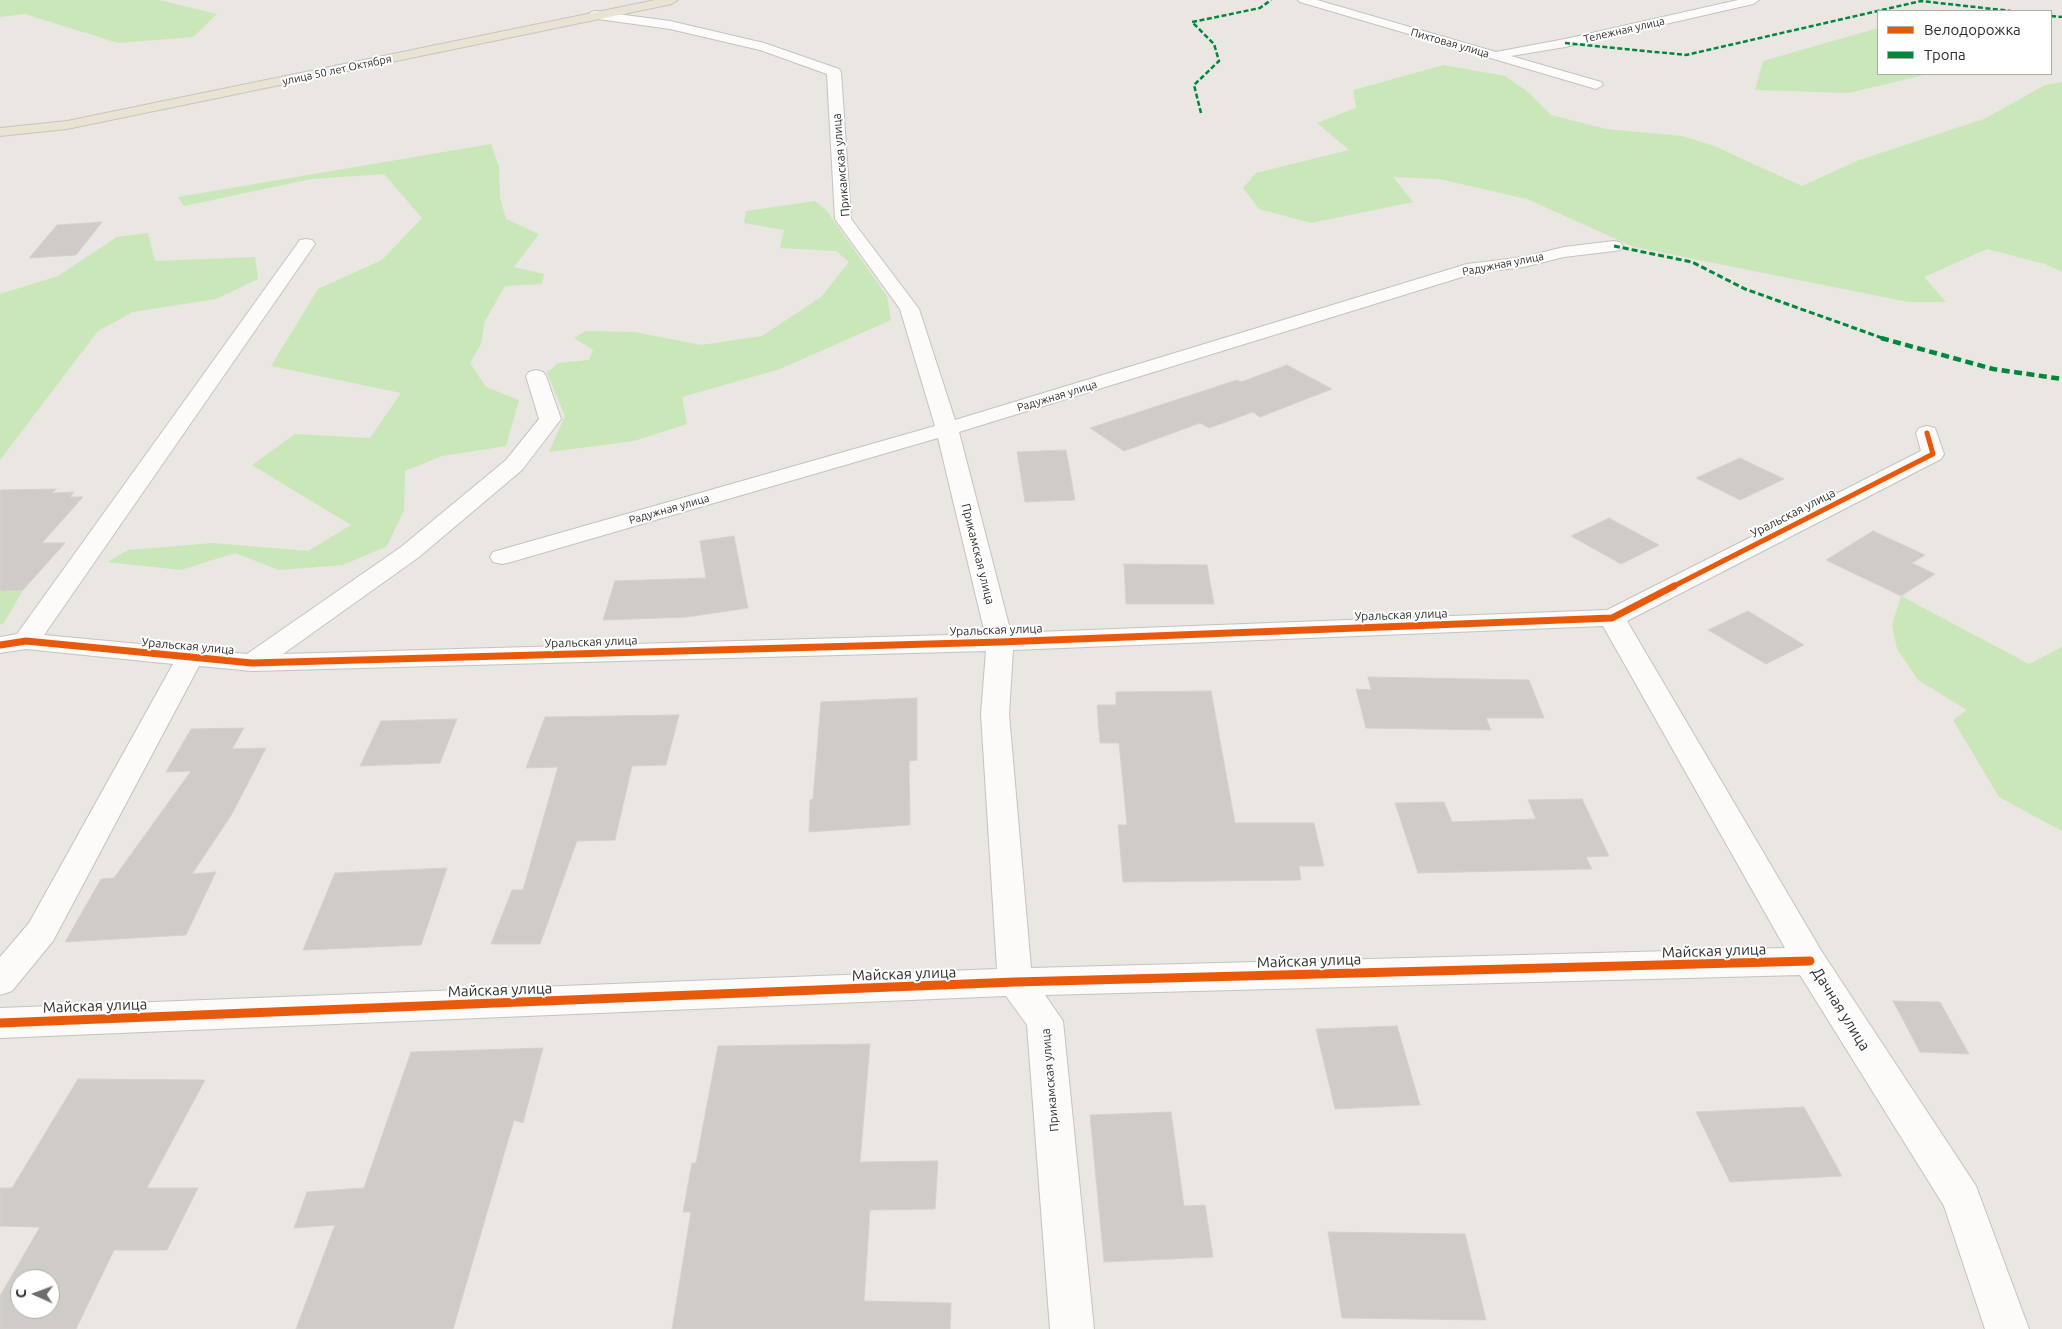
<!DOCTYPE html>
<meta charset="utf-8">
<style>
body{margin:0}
#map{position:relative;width:2062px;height:1329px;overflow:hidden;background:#eae6e1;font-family:Ubuntu,sans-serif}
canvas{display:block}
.legend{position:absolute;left:1877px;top:10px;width:175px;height:65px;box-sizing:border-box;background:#fff;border:1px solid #ababab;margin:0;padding:6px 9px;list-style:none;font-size:15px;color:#2c2c2c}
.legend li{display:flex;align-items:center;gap:10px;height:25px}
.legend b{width:25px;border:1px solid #ababab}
.north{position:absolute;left:10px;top:1269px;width:50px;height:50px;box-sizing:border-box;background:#fff;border:1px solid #ababab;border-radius:50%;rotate:272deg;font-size:14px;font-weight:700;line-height:20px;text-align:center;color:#2c2c2c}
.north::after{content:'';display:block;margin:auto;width:18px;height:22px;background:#6e6d6b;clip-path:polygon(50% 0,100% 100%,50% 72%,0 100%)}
</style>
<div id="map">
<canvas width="2062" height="1329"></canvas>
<ul class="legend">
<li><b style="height:6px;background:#e8590c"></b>Велодорожка</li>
<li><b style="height:6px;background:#00873e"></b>Тропа</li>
</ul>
<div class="north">С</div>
</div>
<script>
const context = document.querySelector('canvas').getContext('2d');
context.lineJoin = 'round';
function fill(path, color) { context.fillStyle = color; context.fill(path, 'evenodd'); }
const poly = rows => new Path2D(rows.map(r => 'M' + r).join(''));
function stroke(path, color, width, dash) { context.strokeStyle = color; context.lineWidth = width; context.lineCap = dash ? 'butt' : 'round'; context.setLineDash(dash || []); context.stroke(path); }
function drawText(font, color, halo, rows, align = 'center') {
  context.font = font + ' Ubuntu,sans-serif'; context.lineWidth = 4; context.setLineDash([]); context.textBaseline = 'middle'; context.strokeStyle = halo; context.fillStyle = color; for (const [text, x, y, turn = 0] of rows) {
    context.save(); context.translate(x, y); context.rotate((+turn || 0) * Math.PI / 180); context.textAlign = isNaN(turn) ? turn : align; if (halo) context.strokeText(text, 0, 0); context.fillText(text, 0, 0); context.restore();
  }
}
fill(poly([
 [0,0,159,0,217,14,193,37,118,43,25,14,0,17],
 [1878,28,1878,74,1928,74,1849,93,1755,90,1763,61],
 [1444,65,1505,76,1528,92,1551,115,1606,129,1682,136,1714,146,1802,186,1859,160,1984,119,2045,85,2062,82,2062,272,2045,264,1987,249,1924,277,1946,302,1908,302,1634,247,1527,199,1439,179,1393,177,1413,202,1311,223,1259,209,1243,188,1256,173,1349,150,1317,123,1356,108,1353,90],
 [491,144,499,167,500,198,506,219,539,234,514,267,544,274,542,284,505,286,485,321,481,344,470,363,486,387,519,400,506,446,442,456,405,471,404,510,387,546,343,565,279,570,235,553,181,570,107,562,128,550,213,543,308,551,351,525,252,465,295,434,370,438,401,393,271,366,318,289,382,260,422,218,384,174,311,179,184,206,178,197],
 [815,201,826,210,887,296,891,320,780,369,682,397,687,424,634,441,549,452,565,416,547,373,558,363,589,360,593,350,574,338,586,331,635,332,701,345,762,336,821,297,849,262,836,251,780,248,784,230,744,223,746,211],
 [148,233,155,261,255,257,258,279,216,299,133,312,98,331,0,460,0,294,58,276,117,237],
 [23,590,4,623,0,625,0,591],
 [1901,596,2029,664,2062,647,2062,831,1999,797,1953,720,1967,710,1918,680,1897,649,1892,625]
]), '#cae7b9');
const building = poly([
 [102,222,76,255,29,258,57,225,102,222],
 [1287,365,1332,389,1260,417,1253,412,1209,428,1200,423,1124,451,1090,428,1237,380,1241,382,1287,365],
 [1066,450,1075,500,1025,502,1017,452,1066,450],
 [1740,458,1784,479,1740,500,1696,478,1740,458],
 [56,489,52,493,74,492,70,497,83,497,42,543,65,543,23,590,0,591,0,490,56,489],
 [1609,518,1659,545,1621,564,1571,536,1609,518],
 [1873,531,1925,555,1912,563,1935,574,1901,596,1826,560,1873,531],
 [734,536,748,608,687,617,603,620,615,581,706,578,700,541,734,536],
 [1124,564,1207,565,1214,604,1126,604,1124,564],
 [1748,611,1804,645,1766,664,1708,630,1748,611],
 [1368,677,1529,680,1544,718,1486,718,1491,730,1366,728,1356,689,1371,690,1368,677],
 [1211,691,1235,823,1314,823,1324,866,1299,866,1301,880,1123,882,1118,825,1127,825,1119,743,1100,743,1097,705,1116,705,1116,692,1211,691],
 [917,698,917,760,909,761,910,825,809,832,810,800,813,799,821,702,917,698],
 [679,715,666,765,632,766,615,840,577,841,540,944,491,944,512,890,523,890,558,767,526,768,545,717,679,715],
 [457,719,440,763,360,766,381,721,457,719],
 [244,728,232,749,266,748,232,814,192,874,216,872,186,935,65,942,101,879,114,878,191,771,166,772,191,729,244,728],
 [1582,799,1609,856,1586,857,1592,869,1418,873,1395,803,1444,802,1452,822,1536,819,1528,800,1582,799],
 [447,868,421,945,303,950,335,873,447,868],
 [1893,1001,1940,1002,1969,1054,1920,1052,1893,1001],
 [1397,1026,1420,1105,1335,1109,1316,1029,1397,1026],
 [870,1044,860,1162,938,1161,935,1209,870,1210,864,1301,951,1303,950,1329,672,1329,691,1212,683,1212,692,1163,696,1163,718,1046,870,1044],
 [543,1048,523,1123,514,1120,453,1329,296,1329,335,1225,294,1228,307,1192,364,1188,411,1052,543,1048],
 [78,1079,205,1080,147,1188,198,1188,167,1250,114,1250,76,1329,0,1329,0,1296,40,1227,0,1226,0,1188,12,1188,78,1079],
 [20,1279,50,1279,50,1309,20,1309,20,1279],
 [1804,1107,1842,1176,1730,1182,1696,1112,1804,1107],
 [1171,1112,1184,1206,1205,1205,1213,1257,1104,1262,1090,1115,1171,1112],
 [1328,1232,1465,1234,1486,1320,1342,1318,1328,1232]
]);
fill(building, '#cfccc8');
stroke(building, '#d5d2cd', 1);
const minor = poly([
 [1298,0,1317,0,1496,52,1565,39,1738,0,1759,0,1753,4,1565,47,1511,56,1601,82,1603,85,1596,89,1300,2,1298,0],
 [595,11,670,21,764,43,839,69,841,72,851,219,919,309,955,420,1467,264,1524,257,1564,247,1614,241,1620,242,1623,246,1620,250,1614,251,1564,257,1524,267,1475,273,959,432,1011,633,1607,610,1921,451,1916,433,1919,428,1927,426,1935,428,1944,454,1941,459,1627,621,1822,952,1976,1186,2029,1329,1985,1329,1944,1206,1800,975,1045,995,1063,1021,1094,1329,1050,1329,1027,1025,1006,996,0,1038,0,1008,997,969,981,714,986,651,252,671,199,666,53,941,12,991,0,995,0,957,29,923,173,664,26,649,0,653,0,637,17,634,300,240,306,239,312,240,315,244,44,635,247,654,401,547,506,460,539,419,526,376,529,372,536,370,543,372,546,376,561,419,522,470,419,557,283,654,985,634,938,438,511,562,502,564,493,562,490,557,493,552,935,426,900,309,835,219,827,74,760,50,670,29,591,18,589,15,591,12,595,11],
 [1603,626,1785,948,1031,968,1009,714,1013,650,1603,626]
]);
const major = poly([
 [655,0,678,0,672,4,67,129,0,136,0,128,67,121,655,0]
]);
stroke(minor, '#c4c2c2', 2);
stroke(major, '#c6c4c2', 2);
fill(minor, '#fcfbfa');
fill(major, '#e8e3d3');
stroke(poly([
 [2051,16,2062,17],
 [1565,43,1686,55,1921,1,2011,11],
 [1201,113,1194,85,1219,61,1214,44,1192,22,1260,8,1271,0]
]), '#00873e', 2.5, [5, 2.5]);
stroke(poly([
 [1614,246,1692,262,1745,289,1885,339]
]), '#00873e', 3, [6, 3]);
stroke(poly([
 [1881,338,1993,369,2062,379]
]), '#00873e', 4.5, [8, 4.5]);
stroke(poly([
 [1672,587,1933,454,1927,433]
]), '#e8590c', 5);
stroke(poly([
 [0,645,26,641,252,663,1000,642,1612,618,1674,586]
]), '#e8590c', 7);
stroke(poly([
 [0,1023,1015,982,1810,961]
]), '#e8590c', 9);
drawText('11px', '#2c2c2c', '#fff', [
 ["Тележная улица",1624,30,-13],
 ["Пихтовая улица",1450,43,16],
 ["улица 50 лет Октября",337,70,-12],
 ["Радужная улица",1503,264,-11],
 ["Радужная улица",1057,396,-17],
 ["Радужная улица",669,509,-16]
]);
drawText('12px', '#2c2c2c', '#fff', [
 ["Прикамская улица",841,165,-95],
 ["Уральская улица",1793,513,-27],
 ["Прикамская улица",978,554,76],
 ["Уральская улица",1401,615,-2],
 ["Уральская улица",996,630,-2],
 ["Уральская улица",591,642,-2],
 ["Уральская улица",188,646,5],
 ["Прикамская улица",1050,1080,-95]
]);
drawText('15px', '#2c2c2c', '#fff', [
 ["Майская улица",1714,951,-2],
 ["Майская улица",1309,961,-2],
 ["Майская улица",904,974,-2],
 ["Майская улица",500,990,-2],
 ["Майская улица",95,1006,-2],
 ["Дачная улица",1841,1009,58]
]);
</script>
